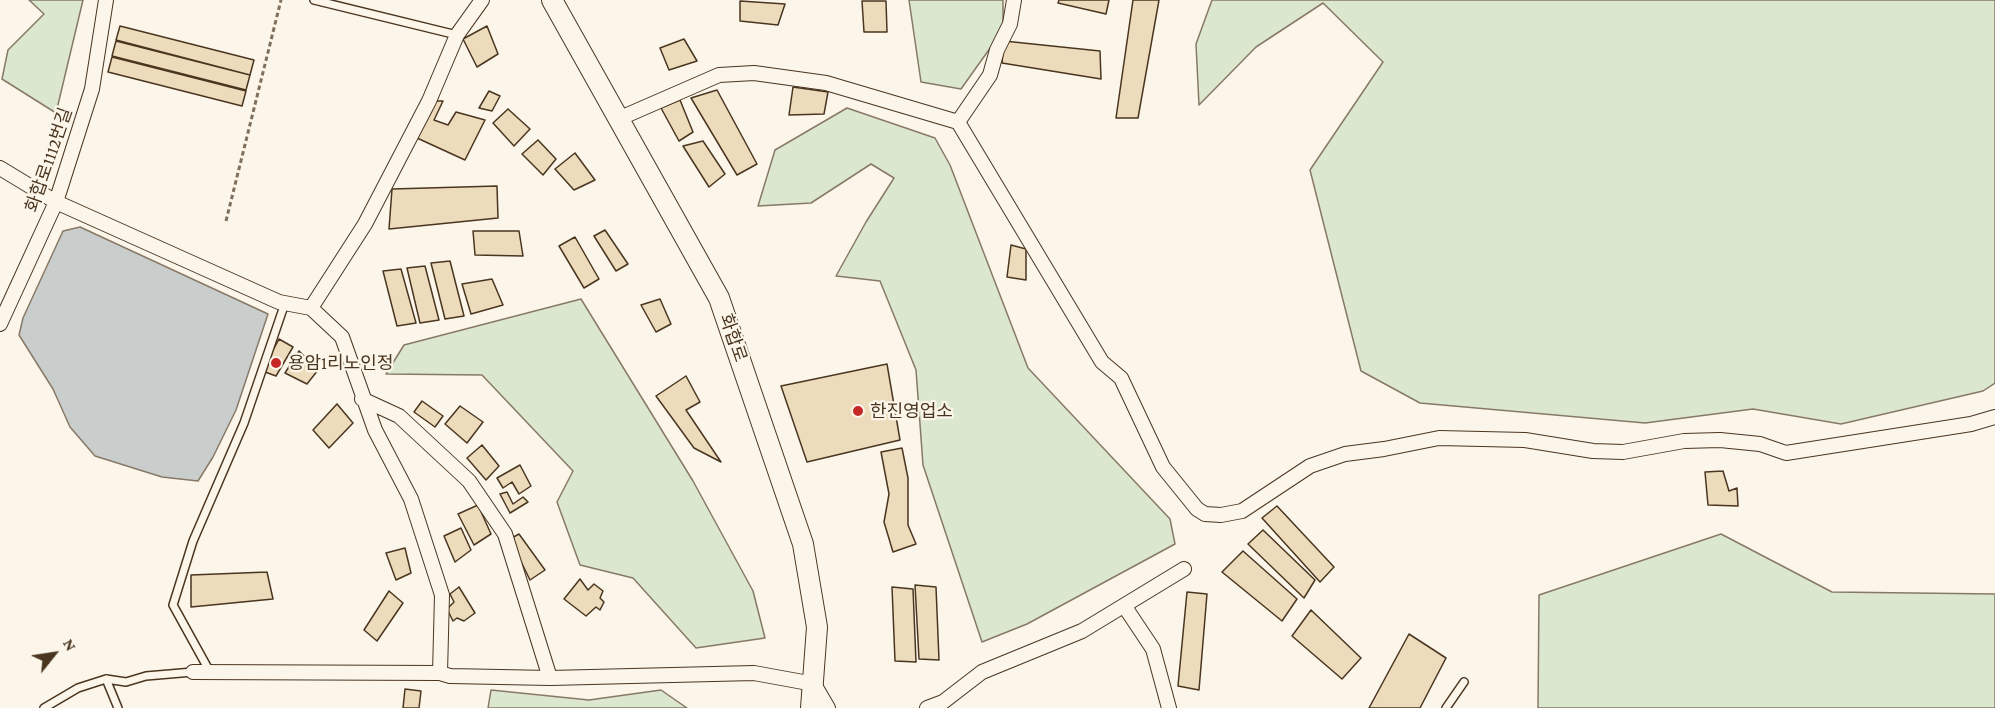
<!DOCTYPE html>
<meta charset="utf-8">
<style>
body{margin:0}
#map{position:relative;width:1995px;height:708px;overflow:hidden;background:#fbf6e9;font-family:"Crimson Pro",serif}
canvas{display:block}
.north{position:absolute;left:24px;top:624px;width:60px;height:60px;-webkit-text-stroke:4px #fbf6e9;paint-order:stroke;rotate:60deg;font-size:16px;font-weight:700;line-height:24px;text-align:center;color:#4a3520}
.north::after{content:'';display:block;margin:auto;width:21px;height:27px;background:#4a3520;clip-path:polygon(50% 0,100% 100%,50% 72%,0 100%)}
</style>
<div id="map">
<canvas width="1995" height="708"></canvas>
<div class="north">N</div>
</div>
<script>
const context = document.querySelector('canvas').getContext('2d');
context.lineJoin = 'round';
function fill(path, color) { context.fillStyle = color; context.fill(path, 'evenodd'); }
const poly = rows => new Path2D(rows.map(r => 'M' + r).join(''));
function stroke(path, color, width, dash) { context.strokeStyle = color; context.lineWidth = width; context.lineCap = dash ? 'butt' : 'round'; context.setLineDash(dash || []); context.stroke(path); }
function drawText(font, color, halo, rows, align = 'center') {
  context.font = font + ' "Crimson Pro","Noto Sans KR",serif'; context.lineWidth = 4.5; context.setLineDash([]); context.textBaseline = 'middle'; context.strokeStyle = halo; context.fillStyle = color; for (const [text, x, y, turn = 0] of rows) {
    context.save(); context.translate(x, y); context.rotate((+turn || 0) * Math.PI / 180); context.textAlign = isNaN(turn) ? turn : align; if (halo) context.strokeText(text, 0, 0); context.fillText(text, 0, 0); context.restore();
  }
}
const green = poly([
 [29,0,83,0,56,113,2,79,8,50,44,14,29,0],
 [909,0,1003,0,1003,30,961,89,921,82,909,0],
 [1212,0,1995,0,1995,383,1983,391,1841,424,1753,409,1645,423,1420,403,1361,371,1310,170,1383,62,1323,3,1256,47,1199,105,1196,44,1212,0],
 [847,108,935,138,950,165,1028,368,1170,519,1175,544,1027,624,982,642,923,465,916,370,880,281,836,276,866,222,894,178,871,164,811,203,758,206,775,150,847,108],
 [581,299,693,481,753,591,765,638,696,648,633,578,580,565,557,502,573,471,482,375,386,374,404,345,581,299],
 [1721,534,1832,592,1995,594,1995,708,1538,708,1539,595,1721,534],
 [491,690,589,700,661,690,687,708,488,708,491,690]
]);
fill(green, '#dce7d0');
stroke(green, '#887966', 1.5);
const water = poly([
 [80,227,268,314,236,410,213,457,198,481,162,477,95,456,70,427,53,389,19,335,23,318,63,231,80,227]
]);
fill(water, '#c9cecd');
stroke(water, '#887966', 1.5);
const building = poly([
 [1059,0,1109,0,1106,14,1058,3,1059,0],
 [1133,0,1159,0,1138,118,1116,118,1133,0],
 [740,1,785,4,778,25,740,21,740,1],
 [862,1,886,1,887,32,864,32,862,1],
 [120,26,254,60,250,75,116,40,120,26],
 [487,26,498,54,477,67,463,39,487,26],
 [684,39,697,61,669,70,660,48,684,39],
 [116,41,250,75,246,90,112,56,116,41],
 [1004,41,1100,51,1101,79,1002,63,1004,41],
 [112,57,246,91,242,106,108,72,112,57],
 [793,87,828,92,824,114,789,115,793,87],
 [717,90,757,164,737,175,691,98,717,90],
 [489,91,500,96,492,111,479,108,489,91],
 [680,100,693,132,679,141,661,108,680,100],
 [436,101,443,101,434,120,448,125,456,112,485,120,465,160,417,138,436,101],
 [508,109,530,129,514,146,493,123,508,109],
 [538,140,556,159,543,175,522,154,538,140],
 [703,141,725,174,709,187,683,146,703,141],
 [575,153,595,180,574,190,555,169,575,153],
 [497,186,498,218,389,229,392,189,497,186],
 [605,230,628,264,616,271,594,236,605,230],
 [473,231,519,231,523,256,475,255,473,231],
 [575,237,599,279,584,288,559,246,575,237],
 [1011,245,1026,249,1026,280,1007,277,1011,245],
 [450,261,464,316,445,319,431,263,450,261],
 [425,266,439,320,420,323,407,268,425,266],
 [401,269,416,323,397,326,383,271,401,269],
 [492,279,503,305,471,314,462,284,492,279],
 [660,299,671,324,656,332,641,305,660,299],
 [279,339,293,347,276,376,265,372,271,354,279,339],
 [299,351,318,370,307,384,285,373,299,351],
 [887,364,900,440,807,462,781,386,887,364],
 [686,376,700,402,686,410,721,462,694,448,656,396,686,376],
 [422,401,443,416,435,427,414,412,422,401],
 [337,404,353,423,329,448,313,430,337,404],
 [460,406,483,422,467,443,445,424,460,406],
 [482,445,499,466,486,480,467,458,482,445],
 [902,448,908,478,908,525,916,544,893,552,884,522,889,494,881,452,902,448],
 [520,465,531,486,519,494,512,482,503,488,497,478,520,465],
 [1723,471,1729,491,1737,488,1738,506,1708,505,1705,472,1723,471],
 [507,492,513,504,523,497,528,502,510,513,500,494,507,492],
 [478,505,491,534,474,545,458,514,478,505],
 [1277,506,1334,567,1320,582,1262,518,1277,506],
 [461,528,471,550,455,562,444,536,461,528],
 [1263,530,1315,580,1304,598,1248,544,1263,530],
 [519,534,545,570,530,580,510,539,519,534],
 [405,548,411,573,396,580,386,553,405,548],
 [1243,551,1297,599,1282,621,1222,572,1243,551],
 [267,572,273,599,191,607,191,575,267,572],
 [580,579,588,590,594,584,603,591,600,598,604,602,600,610,596,607,586,616,564,599,580,579],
 [915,585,936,587,939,660,919,659,915,585],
 [459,587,475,613,464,621,457,618,453,621,447,609,454,602,450,594,459,587],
 [892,587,913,589,916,662,895,661,892,587],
 [389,591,403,603,377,641,364,630,389,591],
 [1187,592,1207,594,1199,690,1178,686,1187,592],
 [1311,610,1361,658,1342,679,1292,636,1311,610],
 [1409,634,1446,658,1420,708,1369,708,1409,634],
 [405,689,421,691,419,708,403,708,405,689]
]);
fill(building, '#ecdcbc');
stroke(building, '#4a3520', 1.5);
const lane = poly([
 [314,0,457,35],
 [210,672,173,605,193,541,244,423,285,303],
 [106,679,118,708],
 [44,708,78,688,106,679,126,682,146,676,193,672],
 [1446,708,1464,682]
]);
const street = poly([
 [618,119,719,75,754,73,826,83,958,122,1102,362,1121,378,1163,467,1197,509,1205,514,1221,515,1242,511,1310,466,1345,454,1384,449,1439,438,1525,440,1593,451,1623,452,1684,441,1720,440,1760,444,1786,453,1971,424,1995,417],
 [958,122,990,75,997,50,1010,24,1014,0],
 [0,168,56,202,279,302,311,308],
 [0,324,56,202,92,89,106,0],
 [362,399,399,416,469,481,505,534,550,678],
 [1125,607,1153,649,1169,708],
 [193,672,440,673,450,676,550,678,754,673,814,684,828,708],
 [440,673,442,595,411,499,375,430,342,337,311,308,365,224,429,101,457,35,482,0],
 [927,708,943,702,982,672,1082,631,1184,569]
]);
const secondary = poly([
 [552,0,719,298,803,544,817,627,811,708]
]);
stroke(lane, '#4a3520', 10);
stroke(street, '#4a3520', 16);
stroke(secondary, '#4a3520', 22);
stroke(poly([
 [226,221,281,0]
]), '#7f6f5c', 3, [4.5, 3]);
stroke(lane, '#fbf6e9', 7);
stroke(street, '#fbf6e9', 14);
stroke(secondary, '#fbf6e9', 20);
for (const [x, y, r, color] of [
 [276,363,6,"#c62828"],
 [858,411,6,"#c62828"]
]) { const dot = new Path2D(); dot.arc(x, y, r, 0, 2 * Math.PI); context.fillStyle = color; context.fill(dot); stroke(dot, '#fbf6e9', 2); }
drawText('18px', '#4a3520', '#fbf6e9', [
 ["화합로1112번길",49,160,-71],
 ["화합로",733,338,71]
]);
drawText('18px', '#4a3520', '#fbf6e9', [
 ["용암1리노인정",288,363],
 ["한진영업소",870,411]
], 'left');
</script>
